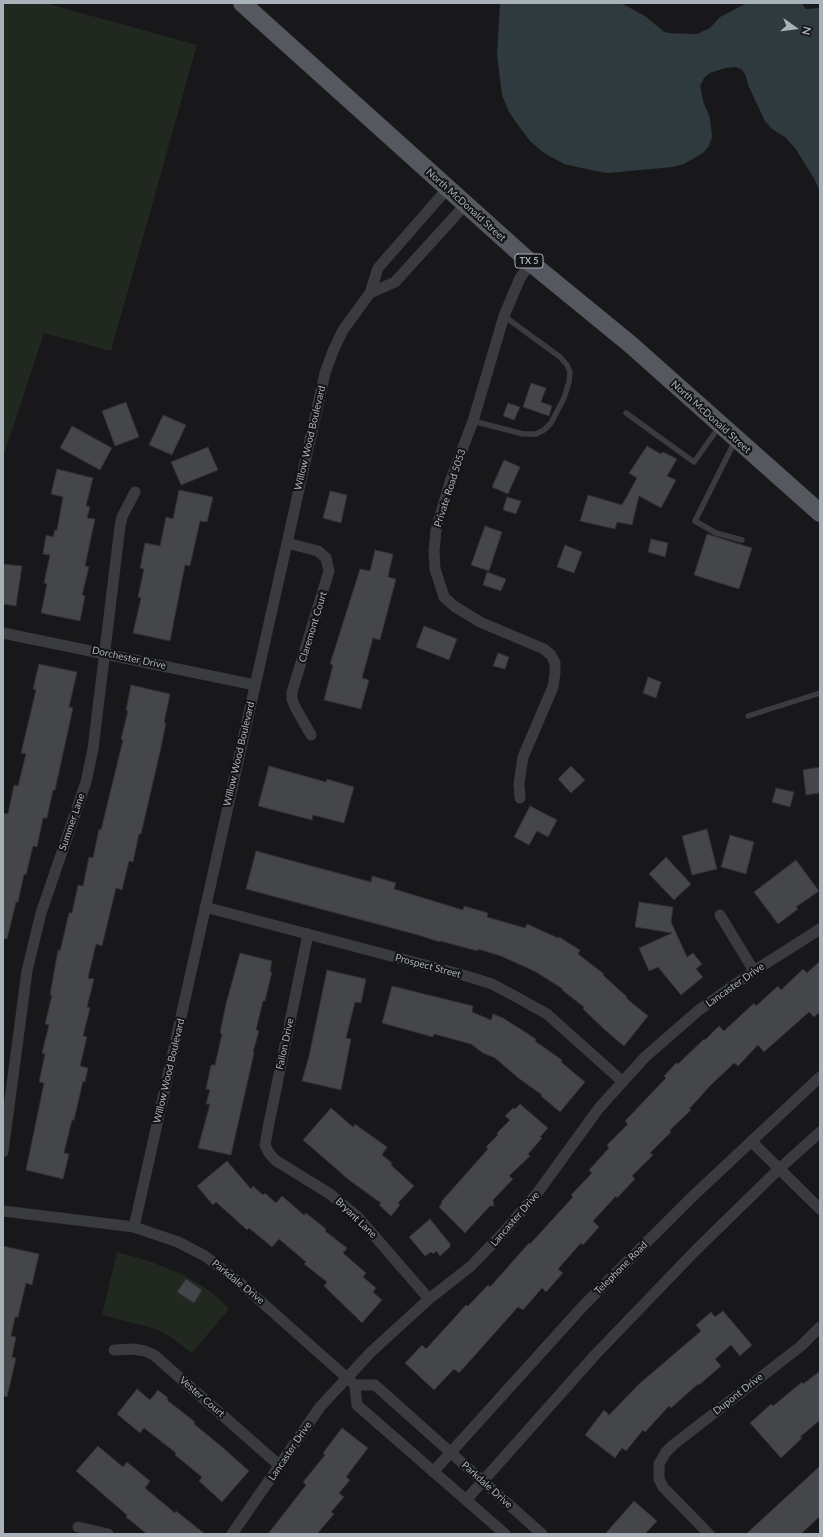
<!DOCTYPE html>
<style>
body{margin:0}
#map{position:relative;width:823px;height:1537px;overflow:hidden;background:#18181a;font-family:Lato,sans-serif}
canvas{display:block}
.frame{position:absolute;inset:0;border:4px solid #aab2b9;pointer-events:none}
.north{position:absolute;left:775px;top:8px;width:40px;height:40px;-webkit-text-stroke:3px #131315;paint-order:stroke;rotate:104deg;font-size:11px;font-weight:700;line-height:16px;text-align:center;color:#aab2b9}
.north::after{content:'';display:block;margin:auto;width:14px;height:18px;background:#aab2b9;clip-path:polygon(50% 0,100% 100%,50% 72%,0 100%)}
</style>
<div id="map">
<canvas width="823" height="1537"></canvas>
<div class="frame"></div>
<div class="north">N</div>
</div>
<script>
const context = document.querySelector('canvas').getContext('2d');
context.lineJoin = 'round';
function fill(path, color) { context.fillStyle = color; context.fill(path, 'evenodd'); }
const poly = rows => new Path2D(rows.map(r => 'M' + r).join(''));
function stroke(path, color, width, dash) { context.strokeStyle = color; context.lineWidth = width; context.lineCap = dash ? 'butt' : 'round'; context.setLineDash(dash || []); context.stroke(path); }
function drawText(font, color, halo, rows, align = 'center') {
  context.font = font + ' Lato,sans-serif'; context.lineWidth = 4; context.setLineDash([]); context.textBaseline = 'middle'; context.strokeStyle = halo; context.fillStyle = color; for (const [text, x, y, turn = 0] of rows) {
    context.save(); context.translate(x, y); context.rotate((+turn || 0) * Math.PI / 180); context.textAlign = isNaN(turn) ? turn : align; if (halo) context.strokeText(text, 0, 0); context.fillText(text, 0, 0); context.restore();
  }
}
fill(poly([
 [3,3,45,3,197,45,111,351,44,333,3,458],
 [117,1252,149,1261,181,1274,201,1285,216,1296,229,1309,192,1353,169,1336,156,1329,102,1315]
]), '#202820');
fill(poly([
 [500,3,621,3,645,16,663,31,668,33,692,34,697,34,710,28,720,17,747,3,803,3,803,6,806,9,820,8,820,192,815,180,795,148,785,137,772,129,765,121,749,87,745,74,742,70,736,67,725,68,710,73,704,78,700,86,701,90,703,101,710,118,712,137,709,146,703,153,684,164,673,167,608,173,595,171,564,164,544,153,530,141,518,125,509,112,502,95,497,55]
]), '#2e3a3e');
const building = poly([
 [531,383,546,388,541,402,552,406,549,416,523,407,531,383],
 [126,402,139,437,115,446,102,411,126,402],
 [508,403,520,407,514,420,503,416,508,403],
 [163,415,186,425,172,455,149,445,163,415],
 [72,426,112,448,100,470,60,448,72,426],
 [647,446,661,454,663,452,677,459,667,476,676,480,661,508,639,496,632,525,617,522,615,529,580,521,588,495,622,505,637,478,629,473,647,446],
 [208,447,218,470,181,485,171,462,208,447],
 [504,460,520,467,508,494,492,487,504,460],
 [57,469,93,478,86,506,90,507,87,518,95,519,85,566,89,567,82,595,85,596,80,621,41,613,47,584,44,583,50,555,43,554,46,535,53,537,55,530,57,530,63,497,51,494,57,469],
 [179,490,213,497,207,522,200,521,190,566,185,565,170,641,133,633,141,598,138,597,144,569,140,568,145,543,160,546,166,517,173,519,179,490],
 [330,491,347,495,341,523,323,518,330,491],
 [507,497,521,501,516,514,503,510,507,497],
 [485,526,502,532,489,571,471,565,485,526],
 [707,534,752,548,739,589,694,575,707,534],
 [651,539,668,543,665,557,648,552,651,539],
 [565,545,582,552,574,573,557,567,565,545],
 [375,550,393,554,388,577,396,579,380,640,373,638,362,678,369,680,361,709,324,700,333,665,330,664,360,569,370,571,375,550],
 [3,564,22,566,16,606,3,604,3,564],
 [487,572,506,579,501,591,483,585,487,572],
 [424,626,457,639,449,660,416,647,424,626],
 [498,653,509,657,505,669,493,666,498,653],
 [39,664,77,672,69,707,73,708,55,790,53,790,47,818,43,818,37,847,33,846,26,875,24,874,18,902,16,902,7,939,3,938,3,813,8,814,14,785,18,786,26,754,21,753,36,690,33,689,39,664],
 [648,677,661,682,656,698,643,693,648,677],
 [131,685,170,694,164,723,166,723,160,752,141,834,139,834,133,862,129,861,122,890,116,888,102,946,96,944,88,978,94,979,87,1007,90,1008,83,1036,87,1037,80,1066,88,1068,85,1082,83,1081,74,1120,72,1120,64,1153,69,1154,63,1179,26,1170,44,1083,39,1082,45,1054,42,1053,49,1025,45,1024,52,995,50,995,58,950,60,951,69,913,72,913,78,885,83,886,89,857,93,858,99,829,101,830,123,740,121,739,128,711,126,710,131,685],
 [269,766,326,782,327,779,354,787,344,823,313,815,312,820,258,806,269,766],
 [571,766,585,780,571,793,558,779,571,766],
 [820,767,820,793,806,795,803,770,820,767],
 [776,788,794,792,790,807,772,802,776,788],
 [530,806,557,820,548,837,537,831,529,845,514,837,530,806],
 [707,829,717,869,692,875,682,836,707,829],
 [730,835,754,842,746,874,721,867,730,835],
 [256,851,371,882,372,876,396,883,394,889,463,910,464,906,488,913,487,917,525,928,527,924,558,938,559,937,580,950,578,954,604,974,603,975,627,997,626,998,648,1016,624,1046,605,1030,583,1009,584,1007,562,990,563,989,536,972,501,956,478,949,478,951,440,941,440,942,418,935,246,889,256,851],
 [666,857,691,884,674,900,649,874,666,857],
 [796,860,819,891,796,907,798,909,778,924,754,892,796,860],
 [639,902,673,907,671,922,687,957,693,953,702,964,696,969,703,977,681,995,658,967,649,971,639,948,672,933,635,927,639,902],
 [240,953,272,961,270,972,272,972,265,1001,263,1001,256,1030,259,1031,253,1052,254,1053,231,1155,198,1148,210,1104,206,1104,210,1090,206,1089,211,1065,215,1065,222,1034,220,1033,226,1004,240,953],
 [820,961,820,1012,814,1017,809,1012,764,1052,758,1045,738,1066,734,1063,710,1086,689,1109,691,1110,670,1130,671,1132,650,1153,653,1155,632,1176,635,1179,617,1198,616,1196,593,1221,599,1227,583,1245,581,1243,558,1269,563,1273,546,1292,542,1288,523,1310,518,1307,459,1373,454,1369,434,1390,405,1363,422,1345,426,1349,466,1305,468,1306,488,1285,490,1287,529,1243,530,1244,573,1197,571,1195,592,1173,589,1170,609,1148,607,1145,628,1124,625,1121,666,1078,664,1076,676,1063,678,1064,704,1039,705,1040,719,1026,724,1031,754,1003,756,1006,778,986,781,990,803,969,807,973,820,961],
 [327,970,366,979,361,1003,355,1002,346,1038,351,1039,341,1090,302,1081,309,1056,327,970],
 [392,986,473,1006,472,1012,491,1020,493,1014,503,1018,536,1039,535,1041,562,1060,561,1062,585,1082,560,1112,541,1096,542,1095,517,1077,495,1058,483,1053,471,1044,434,1034,433,1037,382,1023,392,986],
 [520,1104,548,1128,540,1137,542,1138,528,1154,530,1156,509,1176,513,1179,493,1200,494,1206,490,1206,465,1233,439,1207,442,1203,441,1202,488,1149,486,1147,498,1135,497,1133,510,1120,505,1116,513,1108,515,1109,520,1104],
 [331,1108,353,1127,355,1124,387,1147,382,1155,392,1163,391,1165,414,1186,398,1203,400,1205,391,1216,379,1205,381,1203,349,1180,303,1140,331,1108],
 [227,1161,251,1189,253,1186,263,1195,265,1193,276,1203,282,1196,304,1215,306,1213,326,1229,325,1231,347,1248,343,1253,366,1273,363,1277,376,1288,373,1292,382,1300,362,1323,324,1286,327,1282,304,1264,306,1262,279,1239,272,1247,249,1228,247,1230,216,1202,213,1205,197,1186,227,1161],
 [430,1219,451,1245,449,1246,450,1247,440,1256,436,1251,433,1254,431,1252,425,1256,409,1237,430,1219],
 [3,1246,39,1254,32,1285,26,1283,18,1317,15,1317,11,1336,16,1337,12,1357,16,1358,7,1397,3,1396,3,1246],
 [186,1279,202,1290,194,1303,177,1292,186,1279],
 [723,1311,752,1345,740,1356,731,1345,715,1359,721,1366,699,1385,698,1384,671,1408,669,1406,645,1432,643,1430,626,1451,622,1448,615,1458,585,1435,604,1410,609,1415,639,1384,701,1331,696,1325,711,1312,715,1317,723,1311],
 [820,1371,820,1420,800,1437,802,1438,781,1458,750,1423,771,1404,773,1406,802,1382,803,1384,820,1371],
 [137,1389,150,1400,158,1390,168,1398,167,1400,195,1422,194,1424,221,1446,249,1471,222,1502,199,1481,202,1477,175,1455,176,1453,144,1428,140,1433,117,1414,137,1389],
 [342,1428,368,1448,346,1477,350,1480,339,1493,344,1497,331,1512,334,1514,317,1534,268,1534,306,1485,303,1482,325,1455,323,1453,342,1428],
 [98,1446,123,1467,127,1462,150,1481,145,1488,175,1513,176,1511,205,1534,147,1534,126,1517,127,1515,76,1471,98,1446],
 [820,1466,820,1516,801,1534,746,1534,820,1466],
 [634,1501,657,1521,645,1534,605,1534,634,1501]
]);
fill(building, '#44464a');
stroke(building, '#323236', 1);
stroke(poly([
 [626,413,694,462,719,427],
 [473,421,523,434,536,434,544,430,551,423,564,398,569,382,570,372,567,365,560,357,504,316],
 [735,441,695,521,716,533,742,540],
 [748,716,820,693]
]), '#393b3f', 5.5);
stroke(poly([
 [370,293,395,282,466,204],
 [287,543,318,551,326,558,329,571,292,692,292,699,295,707,311,735],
 [3,633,255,685],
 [520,798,519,784,523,757,553,687,555,673,555,663,551,655,544,649,480,622,454,606,444,597,435,569,434,551,436,530,450,482,473,421,504,316,520,278,531,263],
 [205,907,463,975,492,984,520,999,547,1014,623,1082],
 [720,915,754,971],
 [308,934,269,1123,265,1145,269,1153,275,1160,330,1194,358,1217,429,1299],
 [752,1142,820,1209],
 [3,1152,27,971,41,913,86,782,93,749,120,526,122,517,135,492],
 [3,1211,134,1227,178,1242,205,1256,239,1282,355,1385,375,1385,542,1534],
 [134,1227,325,373,333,351,343,330,370,293,378,268,448,188],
 [114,1350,133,1349,145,1351,154,1355,280,1466],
 [355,1385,357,1405,505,1534],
 [433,1472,584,1305,692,1197,820,1077],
 [466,1500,595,1355,697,1249,779,1169,820,1132],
 [78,1527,108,1534],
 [232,1534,320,1407,371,1352,429,1299,471,1266,503,1233,538,1192,599,1108,645,1057,699,1010,754,971,820,929],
 [709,1534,663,1487,659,1479,659,1464,666,1452,673,1445,801,1346,820,1327]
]), '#393b3f', 11);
stroke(poly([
 [242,3,531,263,630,344,820,513]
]), '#55585e', 18);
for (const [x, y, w] of [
 [529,261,28]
]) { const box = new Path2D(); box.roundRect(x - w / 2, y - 7, w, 14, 3); context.fillStyle = '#131315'; context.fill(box); stroke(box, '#aab2b9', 1); }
drawText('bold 9px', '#aab2b9', null, [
 ["TX 5",529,261]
]);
drawText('10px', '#aab2b9', '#131315', [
 ["North McDonald Street",466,205,42],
 ["North McDonald Street",711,417,42],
 ["Willow Wood Boulevard",310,438,-77],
 ["Private Road 5053",450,488,-72],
 ["Claremont Court",313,627,-73],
 ["Dorchester Drive",129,658,12],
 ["Willow Wood Boulevard",239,754,-77],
 ["Summer Lane",72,822,-71],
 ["Prospect Street",428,966,15],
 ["Lancaster Drive",735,985,-35],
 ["Fallon Drive",285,1044,-78],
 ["Willow Wood Boulevard",169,1071,-77],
 ["Bryant Lane",356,1218,44],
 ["Lancaster Drive",515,1219,-49],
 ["Telephone Road",621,1268,-45],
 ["Parkdale Drive",238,1282,39],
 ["Dupont Drive",738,1394,-38],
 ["Vester Court",202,1397,41],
 ["Lancaster Drive",290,1451,-56],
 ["Parkdale Drive",487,1485,42]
]);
</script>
